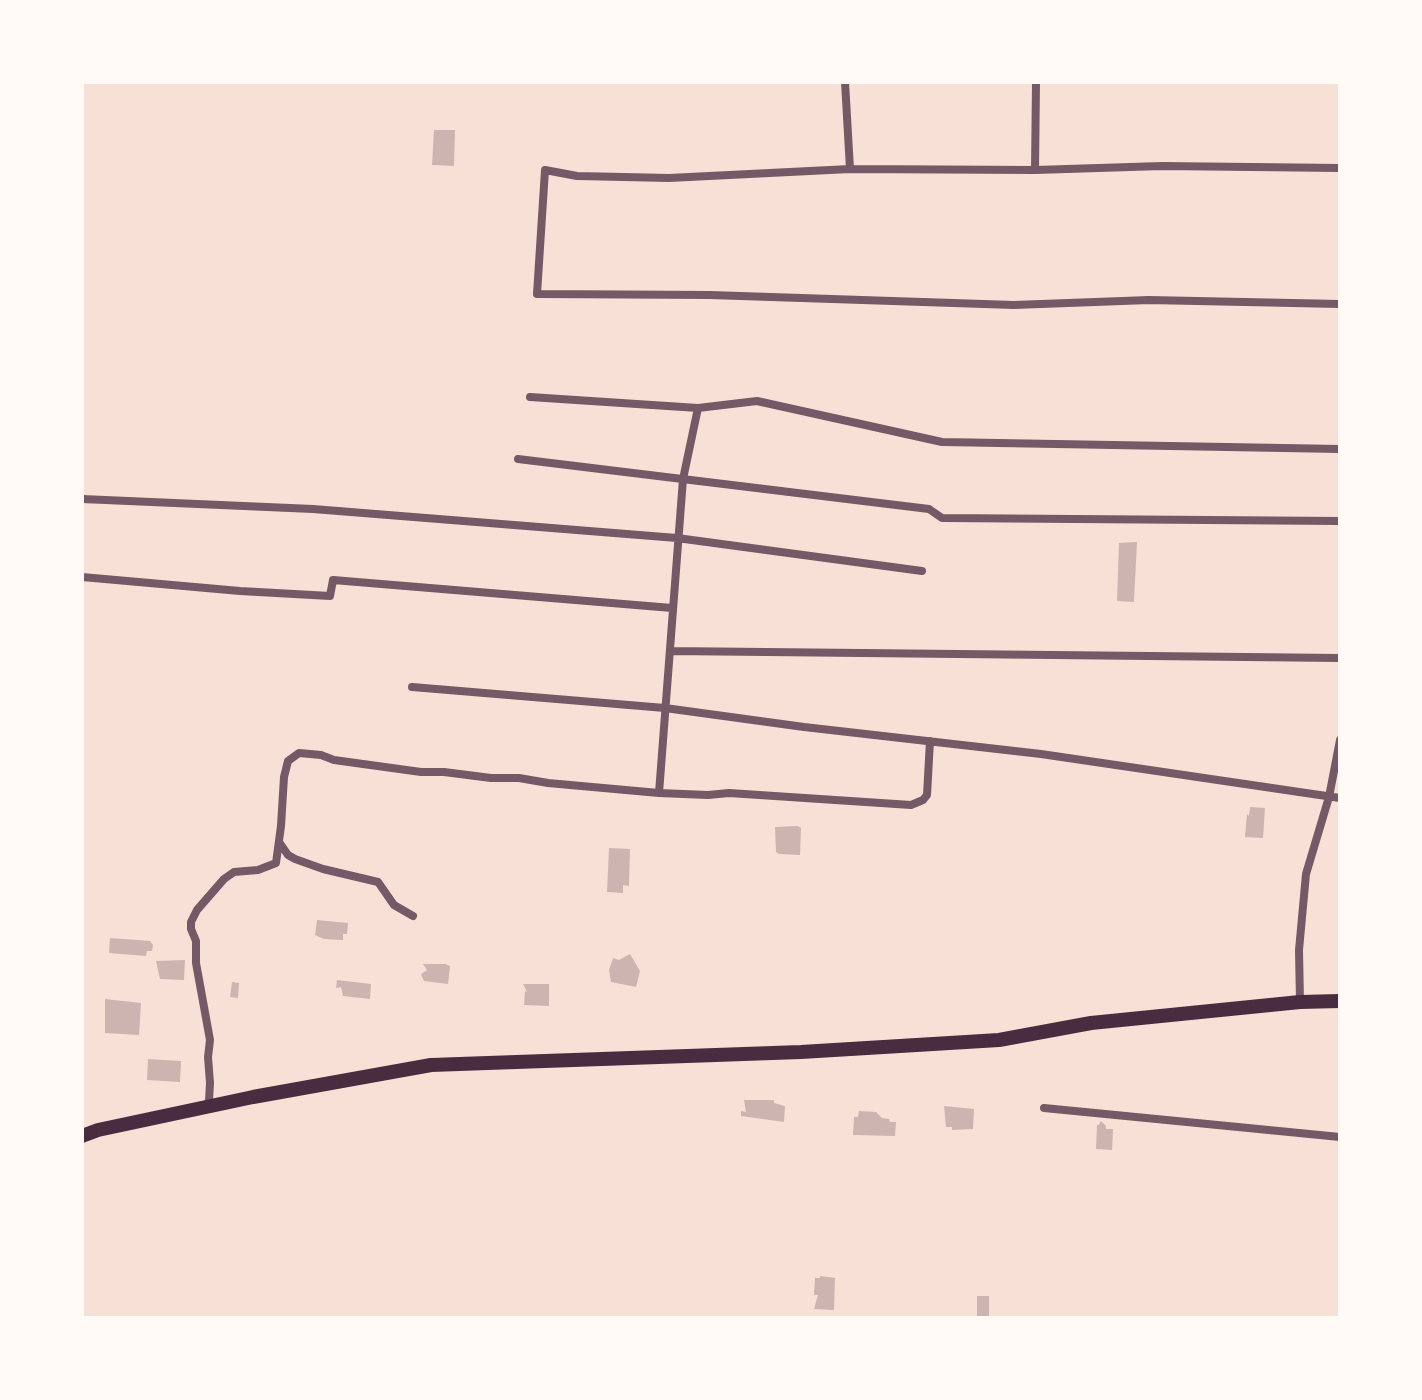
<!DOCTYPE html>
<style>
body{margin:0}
#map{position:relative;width:1422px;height:1400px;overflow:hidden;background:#f7e1d7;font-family:"Work Sans",sans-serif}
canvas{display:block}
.frame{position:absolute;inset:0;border:84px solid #fffaf5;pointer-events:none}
</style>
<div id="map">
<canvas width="1422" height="1400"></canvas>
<div class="frame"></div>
</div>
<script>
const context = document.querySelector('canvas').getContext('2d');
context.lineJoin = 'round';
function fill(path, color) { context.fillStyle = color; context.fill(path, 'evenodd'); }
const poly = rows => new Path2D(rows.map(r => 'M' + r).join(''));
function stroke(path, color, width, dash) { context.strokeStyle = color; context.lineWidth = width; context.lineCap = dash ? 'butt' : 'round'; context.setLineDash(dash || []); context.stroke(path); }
fill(poly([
 [434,130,455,130,454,166,432,165],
 [1137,542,1134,602,1117,601,1119,543],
 [1250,807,1265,808,1263,838,1245,837,1247,814,1249,816],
 [797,826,801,828,800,855,779,854,776,852,775,827],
 [609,848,630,849,629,886,623,885,623,893,607,892],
 [317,920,348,923,347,934,343,934,343,940,324,939,315,935],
 [110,938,150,941,153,945,152,951,147,951,146,956,109,953],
 [630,954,640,971,636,987,611,982,609,970,613,958,619,960],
 [185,960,184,980,160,979,156,961],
 [423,964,445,964,450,966,448,984,424,981,421,974,427,970],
 [337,980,371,984,370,999,343,996,341,987,336,988],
 [232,982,239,983,238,998,230,997],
 [523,984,549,984,549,1006,524,1005,525,991,527,992],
 [105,999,141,1003,139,1035,105,1033],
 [148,1059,181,1061,180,1082,147,1080],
 [744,1100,774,1100,774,1103,785,1106,784,1122,741,1116,741,1111,746,1112],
 [944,1106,974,1109,973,1129,952,1130,952,1127,946,1127],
 [859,1111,876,1112,882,1118,889,1119,890,1122,896,1122,895,1136,853,1135,854,1117,858,1117],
 [1101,1121,1106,1126,1106,1129,1113,1129,1112,1150,1096,1149,1097,1125,1099,1125],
 [820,1276,835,1278,834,1310,814,1309,818,1295,814,1295,815,1278,820,1278],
 [977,1296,989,1296,989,1316,977,1316]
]), '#ccb4b1');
stroke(poly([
 [845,82,850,169],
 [1340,168,1162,166,1035,170,850,169,669,178,577,176,545,170,537,294,710,295,1014,305,1149,300,1340,304],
 [1035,170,1036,82],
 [530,397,698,408,757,401,942,442,1340,449],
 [518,459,929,509,942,518,1340,521],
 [82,499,313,509,677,538,922,571],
 [82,577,240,591,330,596,333,580,672,608],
 [670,651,1340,658],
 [412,687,665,708,804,727,1041,754,1340,798],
 [659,793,683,479,698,408],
 [279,842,288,855,295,859,323,869,378,882,394,905,413,916],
 [1300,1002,1299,950,1306,874,1329,797,1340,740],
 [206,1106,209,1101,210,1083,208,1057,210,1040,196,963,196,941,191,929,191,922,197,910,224,879,234,872,258,870,276,863,281,826,284,777,288,761,299,753,321,755,334,760,421,772,444,772,491,778,519,778,548,783,659,793,708,795,729,793,911,805,923,800,927,795,930,741],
 [1044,1108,1340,1137]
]), '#755966', 8);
stroke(poly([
 [82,1136,98,1130,253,1097,431,1065,801,1052,999,1040,1091,1023,1300,1002,1340,1001]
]), '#4a2c40', 14);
</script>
